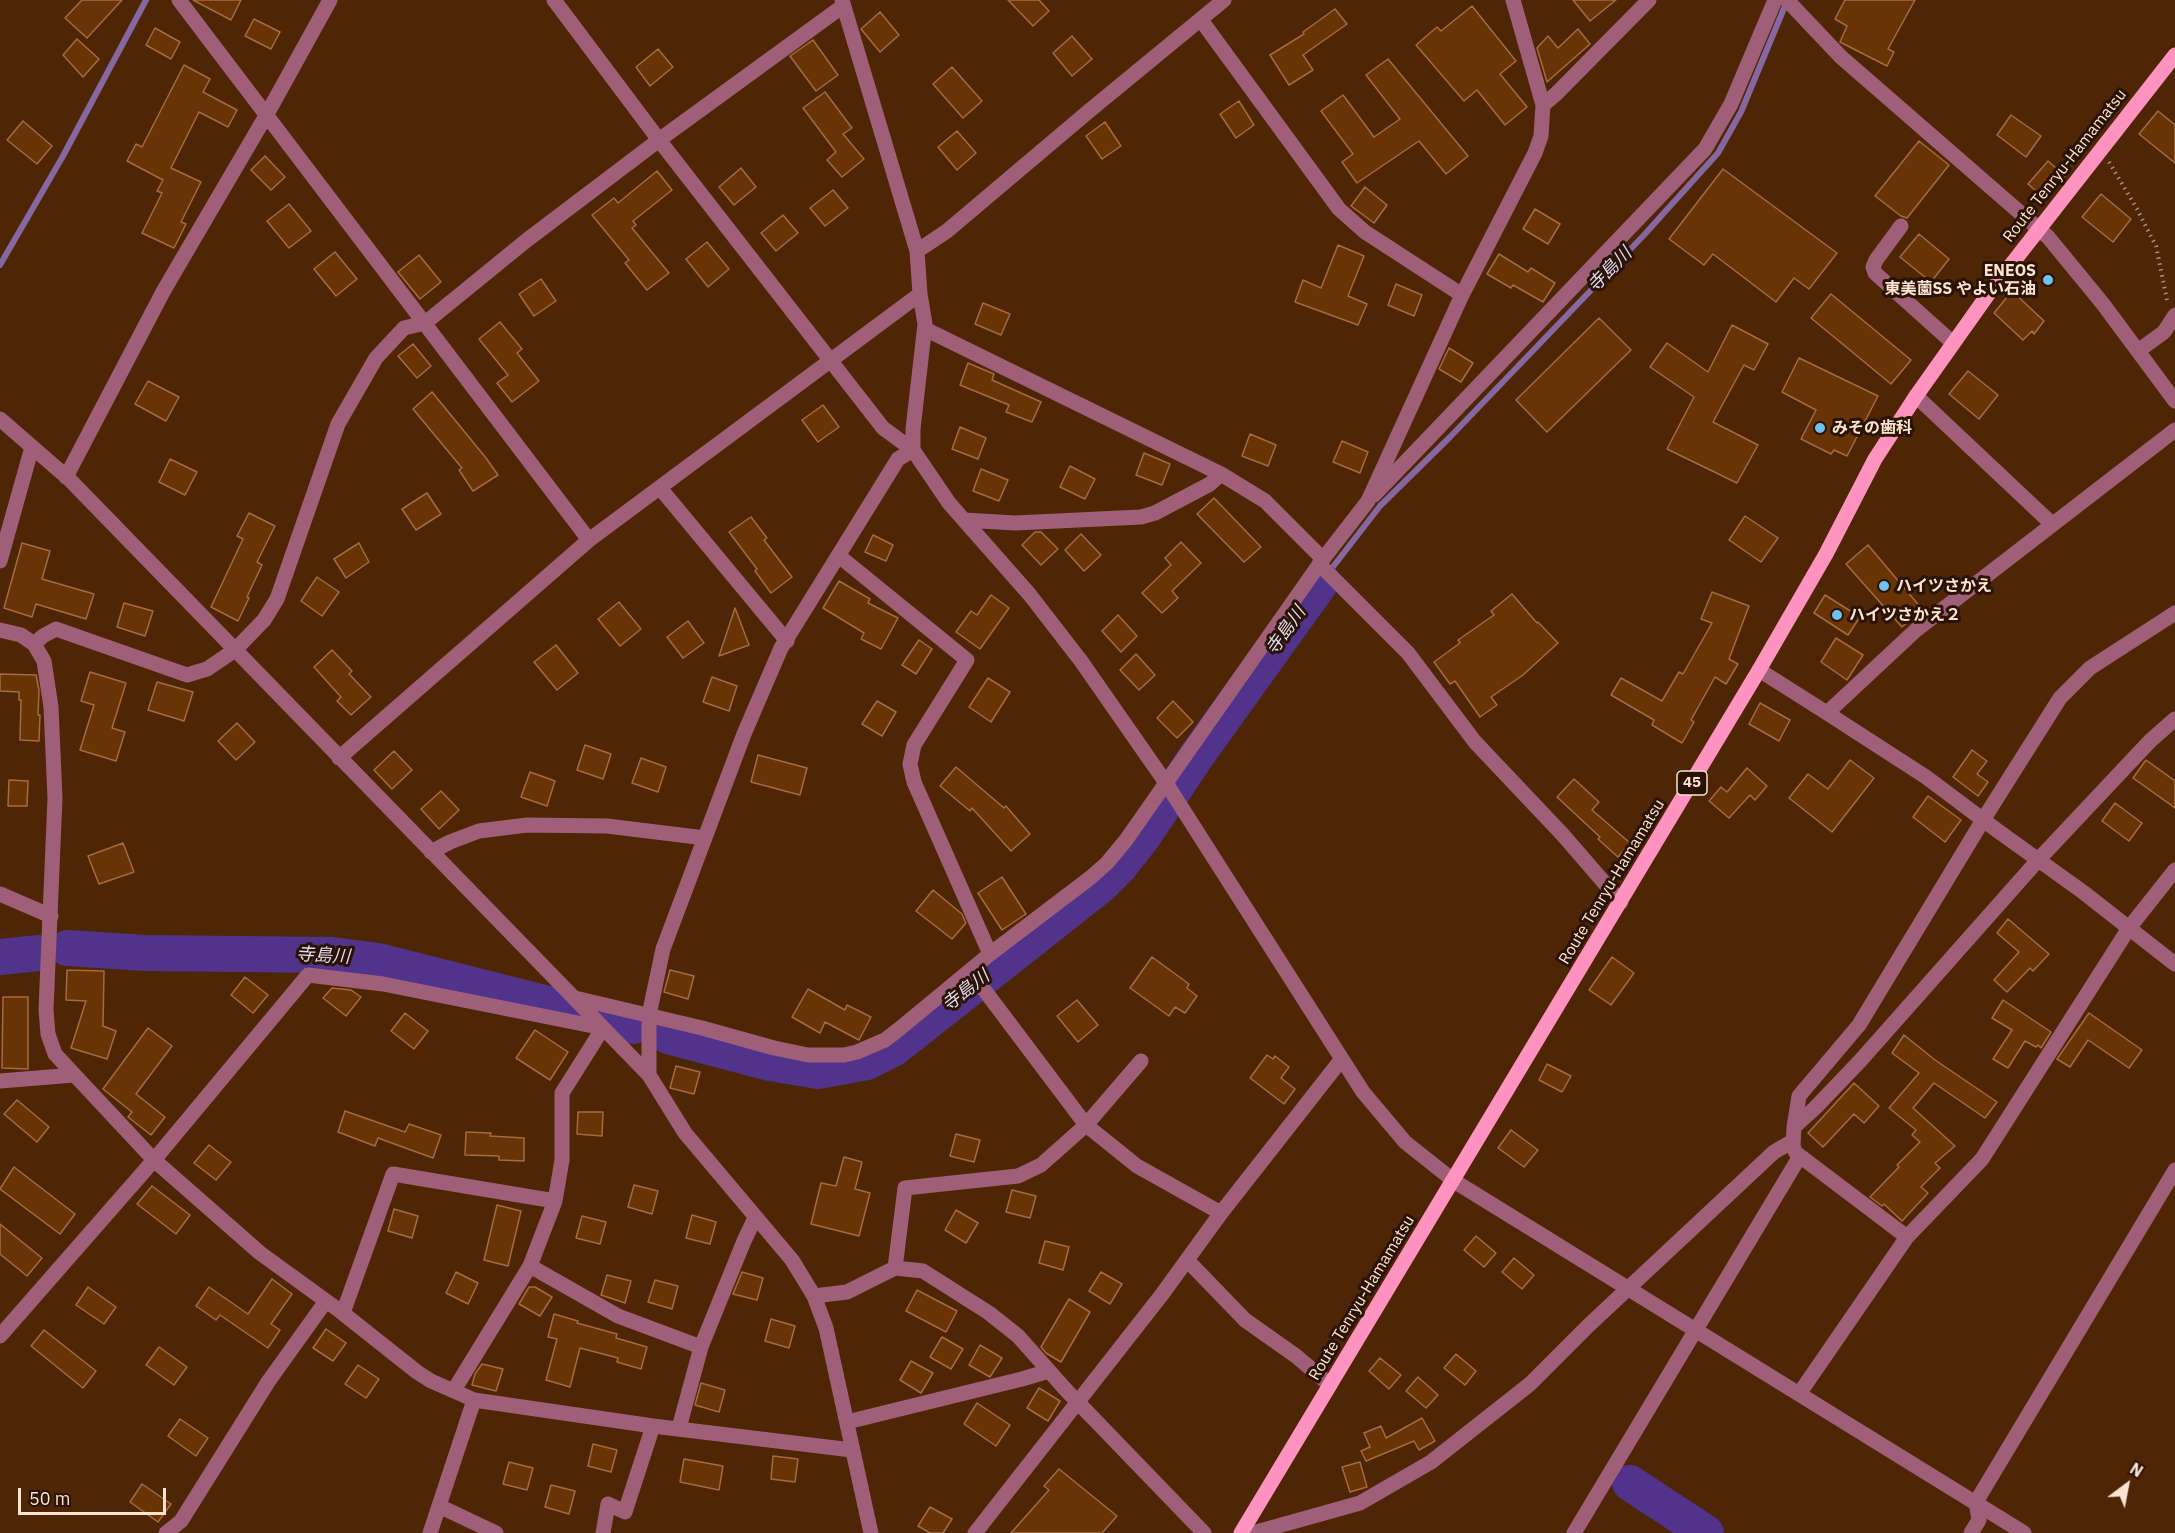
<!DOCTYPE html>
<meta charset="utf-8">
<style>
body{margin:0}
#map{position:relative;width:2175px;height:1533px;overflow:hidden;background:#4e2605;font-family:"IBM Plex Sans",sans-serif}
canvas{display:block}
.north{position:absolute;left:2097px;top:1455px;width:60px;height:60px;-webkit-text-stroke:4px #2a1304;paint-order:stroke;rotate:32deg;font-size:16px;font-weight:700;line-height:24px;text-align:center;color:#fee3d2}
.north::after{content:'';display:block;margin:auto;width:21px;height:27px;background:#fee3d2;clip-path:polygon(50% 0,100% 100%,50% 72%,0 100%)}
.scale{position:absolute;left:18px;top:1488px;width:148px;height:27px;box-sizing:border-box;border:3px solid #fee3d2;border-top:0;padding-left:8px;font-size:18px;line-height:21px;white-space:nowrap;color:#fee3d2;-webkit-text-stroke:4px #2a1304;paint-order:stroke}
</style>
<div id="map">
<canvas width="2175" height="1533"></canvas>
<div class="north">N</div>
<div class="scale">50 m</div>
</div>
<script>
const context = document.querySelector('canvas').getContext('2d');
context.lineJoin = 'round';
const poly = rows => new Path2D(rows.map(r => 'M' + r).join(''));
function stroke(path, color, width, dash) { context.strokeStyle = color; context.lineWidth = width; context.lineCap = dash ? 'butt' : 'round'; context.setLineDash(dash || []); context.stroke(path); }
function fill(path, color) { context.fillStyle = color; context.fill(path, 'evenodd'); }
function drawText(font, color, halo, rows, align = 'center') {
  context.font = font + ' "IBM Plex Sans","Noto Sans JP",sans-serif'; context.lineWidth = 6; context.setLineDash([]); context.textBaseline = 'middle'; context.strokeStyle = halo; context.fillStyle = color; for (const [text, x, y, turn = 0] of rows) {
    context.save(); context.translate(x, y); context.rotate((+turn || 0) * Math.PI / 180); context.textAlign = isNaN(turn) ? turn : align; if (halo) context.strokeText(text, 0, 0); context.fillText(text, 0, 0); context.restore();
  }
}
stroke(poly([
 [0,265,63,156,146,0],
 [1322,581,1380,506,1450,437,1644,235,1718,153,1741,112,1787,1]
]), '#8568a1', 6);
stroke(poly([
 [67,948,145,953,332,955,378,961,572,1010],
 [0,957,39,953],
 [607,1020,633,1026],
 [668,1036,770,1063,818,1071,867,1062,893,1049,1101,885,1120,866,1142,838,1195,758,1322,581],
 [1630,1483,1706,1533]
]), '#51338c', 36);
const building = poly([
 [82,0,122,0,87,38,65,18,82,0],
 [193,0,241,0,231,20,193,0],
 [1008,0,1039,0,1049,11,1033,26,1008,0],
 [1573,0,1616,0,1590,21,1573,0],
 [1845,0,1915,0,1888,49,1894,52,1887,66,1840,42,1847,26,1835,19,1845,0],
 [1472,6,1516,61,1500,74,1527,107,1505,125,1477,90,1464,101,1416,45,1437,27,1441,31,1472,6],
 [1335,9,1347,24,1303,55,1313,70,1289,85,1270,55,1304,34,1303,32,1335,9],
 [880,12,899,35,880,52,861,29,880,12],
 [254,19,280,32,271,49,245,36,254,19],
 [155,28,180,42,171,59,146,45,155,28],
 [1578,29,1590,44,1547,82,1537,48,1548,36,1558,48,1578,29],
 [1072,36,1092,59,1072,76,1053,53,1072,36],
 [77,39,99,59,83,77,63,55,77,39],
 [813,40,838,75,816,91,790,56,813,40],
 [658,49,673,67,650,86,636,67,658,49],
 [1388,59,1468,156,1446,174,1419,141,1357,183,1342,162,1353,154,1321,111,1343,95,1374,137,1400,119,1366,75,1388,59],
 [184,65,210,79,203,92,237,110,228,127,199,112,171,168,201,182,181,222,186,224,174,248,142,233,162,193,157,191,163,180,127,161,136,144,142,147,184,65],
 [952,67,982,101,963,118,933,84,952,67],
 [825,92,852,128,843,134,864,159,842,177,827,160,836,152,803,108,825,92],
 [1239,101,1254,125,1236,138,1220,114,1239,101],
 [2158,111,2175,125,2175,163,2139,134,2158,111],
 [2011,115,2041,136,2026,157,1997,135,2011,115],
 [23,121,52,146,37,164,7,140,23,121],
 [1105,122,1121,146,1102,159,1086,136,1105,122],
 [957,131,976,153,957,170,938,147,957,131],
 [1919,141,1949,165,1907,218,1901,216,1875,196,1919,141],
 [265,156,285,177,271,190,251,170,265,156],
 [2048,161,2065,176,2044,198,2028,184,2048,161],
 [741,168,756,187,734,205,719,187,741,168],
 [1723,169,1837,253,1809,289,1794,278,1776,302,1713,254,1704,265,1669,239,1723,169],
 [657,171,672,190,633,221,636,225,632,228,669,273,647,290,625,263,629,260,592,215,614,198,618,203,657,171],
 [1365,187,1387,205,1374,223,1351,206,1365,187],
 [833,190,848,208,825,226,810,208,833,190],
 [2101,194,2131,219,2113,242,2082,217,2101,194],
 [289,204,311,231,289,248,267,221,289,204],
 [1535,209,1560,224,1548,244,1523,229,1535,209],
 [783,215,798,233,776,251,761,233,783,215],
 [1919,234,1949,259,1931,282,1900,257,1919,234],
 [707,242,729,269,708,287,686,259,707,242],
 [1338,245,1364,256,1348,296,1367,304,1358,325,1295,302,1303,280,1321,288,1338,245],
 [335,252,357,279,336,296,314,269,335,252],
 [1499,254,1528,272,1531,268,1555,283,1543,302,1513,285,1511,288,1487,274,1499,254],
 [419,255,441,282,420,299,398,272,419,255],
 [541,279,556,301,534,316,519,294,541,279],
 [1396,284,1422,295,1414,316,1388,305,1396,284],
 [2012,291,2044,321,2034,334,2032,331,2023,340,1994,313,2012,291],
 [1831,294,1911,360,1891,384,1811,318,1831,294],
 [983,303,1010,314,1001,335,975,324,983,303],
 [1599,318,1631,350,1547,432,1516,400,1599,318],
 [500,322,522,349,517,353,539,381,512,402,497,383,508,375,479,339,500,322],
 [1732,325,1768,344,1754,370,1744,365,1713,422,1758,445,1737,483,1667,449,1694,397,1650,367,1667,343,1708,372,1732,325],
 [413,344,431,366,417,378,398,356,413,344],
 [1449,348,1473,363,1461,382,1439,369,1449,348],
 [1799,358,1878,396,1847,456,1834,450,1831,454,1801,439,1816,410,1782,392,1799,358],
 [968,363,994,374,992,380,1041,402,1032,422,1006,412,1009,405,960,385,968,363],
 [1968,371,1998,395,1979,419,1949,394,1968,371],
 [148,381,179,397,166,421,135,404,148,381],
 [432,392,486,458,498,475,473,491,459,470,462,468,413,409,432,392],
 [823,405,839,427,818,442,802,420,823,405],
 [960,427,986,438,978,459,952,449,960,427],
 [1250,434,1276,445,1268,466,1242,456,1250,434],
 [1342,441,1368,452,1360,473,1333,462,1342,441],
 [1144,453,1170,464,1162,485,1136,475,1144,453],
 [170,459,197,472,185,495,159,482,170,459],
 [1070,466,1095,479,1085,499,1060,487,1070,466],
 [981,469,1008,480,999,501,973,491,981,469],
 [427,493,441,514,416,530,402,509,427,493],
 [1214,498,1261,547,1244,562,1197,514,1214,498],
 [249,513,275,526,257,562,262,565,247,597,249,598,238,621,211,607,243,539,237,536,249,513],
 [1745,516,1778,538,1761,562,1729,540,1745,516],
 [751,517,767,538,764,540,792,577,771,593,755,571,757,569,729,532,751,517],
 [1035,532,1041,532,1058,549,1041,565,1022,545,1035,532],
 [1081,534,1101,555,1084,571,1065,550,1081,534],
 [873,535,893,545,886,561,865,552,873,535],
 [1181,542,1201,563,1172,591,1178,598,1162,613,1142,593,1171,565,1165,558,1181,542],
 [22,543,50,551,42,579,94,594,86,619,36,604,32,617,4,608,22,543],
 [359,543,369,562,346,578,334,559,359,543],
 [1868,545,1922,609,1902,627,1846,564,1868,545],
 [317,577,339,592,322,616,301,601,317,577],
 [839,581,870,599,868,603,898,618,881,649,861,639,864,633,823,608,839,581],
 [1712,592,1749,606,1729,659,1738,664,1726,684,1715,677,1691,720,1694,722,1682,743,1652,725,1654,720,1611,695,1621,678,1662,701,1679,672,1683,674,1712,623,1701,619,1712,592],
 [1512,594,1537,623,1538,622,1558,643,1523,675,1491,697,1497,705,1480,717,1455,681,1450,684,1434,662,1460,643,1458,640,1494,615,1491,611,1512,594],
 [991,595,1009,608,980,649,956,632,971,611,977,615,991,595],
 [1825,595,1860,617,1848,635,1814,613,1825,595],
 [619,602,641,629,620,646,598,619,619,602],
 [124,603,153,611,145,636,117,627,124,603],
 [735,608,749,645,719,656,735,608],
 [1118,615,1137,636,1121,652,1102,631,1118,615],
 [688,621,704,643,683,658,667,637,688,621],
 [1836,638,1863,655,1847,680,1821,662,1836,638],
 [919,640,932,649,916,674,902,665,919,640],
 [556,645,578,673,557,690,534,662,556,645],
 [332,650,352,671,349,674,371,697,351,715,337,701,341,697,314,667,332,650],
 [1136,654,1155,675,1139,690,1120,670,1136,654],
 [90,672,126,683,112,728,125,732,116,761,80,750,94,705,81,701,90,672],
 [0,674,36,675,39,690,38,715,40,715,39,741,20,740,21,700,19,700,19,692,0,691,0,674],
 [712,677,737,686,729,711,703,702,712,677],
 [988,678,1010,692,991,722,969,707,988,678],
 [157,682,193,692,184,721,148,710,157,682],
 [877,701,896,712,882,736,862,724,877,701],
 [1173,701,1193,722,1177,738,1157,718,1173,701],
 [1760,703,1790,720,1779,741,1749,724,1760,703],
 [237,723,255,742,236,760,218,741,237,723],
 [585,745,611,754,603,779,577,770,585,745],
 [1972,750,1987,761,1977,774,1988,782,1978,796,1953,777,1972,750],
 [394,751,412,770,392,789,374,770,394,751],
 [758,755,807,768,800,795,751,782,758,755],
 [641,758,666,767,658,792,632,783,641,758],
 [1850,760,1874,778,1832,832,1789,798,1808,774,1828,789,1850,760],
 [2146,760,2175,781,2175,808,2133,778,2146,760],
 [956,767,1004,808,1006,806,1030,834,1011,851,972,808,970,811,940,786,956,767],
 [1747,768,1767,786,1755,800,1750,795,1729,818,1709,801,1721,787,1727,792,1747,768],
 [530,772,555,781,547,806,521,797,530,772],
 [1574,779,1599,802,1592,810,1630,843,1618,857,1598,839,1600,837,1557,797,1574,779],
 [9,780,28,781,27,806,8,806,9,780],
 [441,791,459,810,439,829,421,809,441,791],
 [1928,796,1961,820,1945,842,1913,817,1928,796],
 [2115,803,2142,823,2129,841,2102,821,2115,803],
 [123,843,134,872,99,884,88,856,123,843],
 [1002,877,1026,914,1002,930,978,893,1002,877],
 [933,890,962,914,966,923,952,939,916,911,933,890],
 [2008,919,2049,954,2033,971,2030,968,2007,992,1994,980,2019,952,1997,933,2008,919],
 [1152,957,1189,984,1187,988,1197,996,1185,1013,1175,1007,1169,1016,1130,988,1152,957],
 [1612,957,1634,973,1611,1005,1589,990,1612,957],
 [67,970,104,971,103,1026,116,1031,107,1059,71,1048,86,1001,66,1000,67,970],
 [670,970,694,976,688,999,664,992,670,970],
 [245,977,268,995,253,1013,231,995,245,977],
 [332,988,351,990,361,997,346,1016,323,998,332,988],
 [808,989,845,1010,847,1005,871,1017,859,1040,825,1022,820,1033,792,1017,808,989],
 [3,997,28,997,28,1069,2,1068,3,997],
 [1077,1000,1098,1025,1078,1042,1057,1016,1077,1000],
 [2003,1000,2051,1032,2041,1048,2038,1045,2036,1047,2025,1041,2008,1068,1993,1059,2012,1030,1992,1018,2003,1000],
 [405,1013,428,1031,414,1049,391,1031,405,1013],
 [2089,1013,2142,1050,2129,1068,2088,1040,2070,1067,2057,1059,2089,1013],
 [148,1028,172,1046,136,1094,165,1117,151,1135,128,1117,132,1112,103,1089,148,1028],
 [535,1030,568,1052,550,1080,516,1058,535,1030],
 [1904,1035,1935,1060,1997,1102,1985,1118,1934,1083,1913,1108,1955,1146,1935,1163,1940,1168,1921,1187,1928,1193,1902,1221,1884,1204,1882,1206,1870,1197,1899,1167,1897,1165,1920,1142,1912,1135,1916,1130,1889,1108,1919,1073,1892,1053,1904,1035],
 [1267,1055,1273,1059,1275,1056,1289,1067,1281,1078,1295,1089,1284,1104,1250,1078,1267,1055],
 [1547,1064,1571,1076,1562,1092,1539,1080,1547,1064],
 [676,1066,700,1072,694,1094,670,1088,676,1066],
 [1854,1083,1879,1106,1864,1123,1854,1114,1823,1147,1808,1133,1854,1083],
 [17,1100,49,1127,37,1142,4,1114,17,1100],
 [345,1111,405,1132,409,1124,441,1135,433,1158,378,1138,375,1146,338,1132,345,1111],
 [578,1112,603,1112,602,1136,577,1134,578,1112],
 [1511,1130,1538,1150,1524,1167,1498,1148,1511,1130],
 [466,1132,491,1133,490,1136,524,1138,524,1161,499,1160,499,1156,465,1155,466,1132],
 [956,1134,980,1140,974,1162,950,1156,956,1134],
 [209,1145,231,1162,216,1180,194,1163,209,1145],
 [844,1157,862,1162,855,1189,870,1193,859,1236,811,1224,821,1183,836,1186,844,1157],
 [14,1167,75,1214,60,1234,0,1189,14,1167],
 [634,1185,658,1191,652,1214,628,1207,634,1185],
 [152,1186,190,1215,176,1234,137,1204,152,1186],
 [1012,1190,1036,1196,1030,1218,1006,1212,1012,1190],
 [497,1205,521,1211,508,1266,484,1260,497,1205],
 [394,1209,418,1216,412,1238,388,1231,394,1209],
 [956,1210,978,1223,966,1243,945,1230,956,1210],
 [692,1215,716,1222,710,1244,686,1238,692,1215],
 [582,1216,606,1222,600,1244,576,1238,582,1216],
 [0,1224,42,1258,27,1276,0,1254,0,1224],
 [1476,1236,1496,1253,1484,1267,1464,1250,1476,1236],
 [1045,1241,1069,1247,1063,1270,1039,1263,1045,1241],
 [1514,1258,1534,1275,1522,1289,1502,1272,1514,1258],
 [456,1272,478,1283,468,1304,446,1293,456,1272],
 [742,1272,763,1278,757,1300,733,1294,742,1272],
 [1101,1272,1122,1284,1110,1304,1089,1291,1101,1272],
 [607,1275,631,1281,625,1303,601,1295,607,1275],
 [272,1279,292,1294,271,1324,280,1330,268,1348,220,1315,216,1320,196,1306,209,1287,248,1314,272,1279],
 [655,1280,678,1286,672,1309,648,1302,655,1280],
 [88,1287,116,1307,104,1324,76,1305,88,1287],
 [529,1287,535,1287,552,1297,540,1316,519,1304,529,1287],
 [917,1290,957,1311,946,1332,906,1311,917,1290],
 [1069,1299,1090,1312,1061,1362,1046,1353,1041,1347,1069,1299],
 [554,1314,578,1321,577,1323,617,1334,616,1338,647,1347,641,1369,617,1362,618,1358,580,1348,570,1387,546,1380,557,1339,548,1337,554,1314],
 [771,1319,795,1326,789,1348,765,1341,771,1319],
 [326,1329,346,1343,333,1361,313,1348,326,1329],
 [44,1330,96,1371,83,1388,31,1346,44,1330],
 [942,1337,963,1349,951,1369,930,1357,942,1337],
 [980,1345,1002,1358,990,1377,969,1365,980,1345],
 [159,1347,187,1367,174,1385,146,1365,159,1347],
 [1456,1354,1476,1371,1465,1385,1444,1368,1456,1354],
 [1380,1358,1401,1375,1389,1389,1369,1371,1380,1358],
 [911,1361,933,1373,921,1393,900,1380,911,1361],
 [482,1364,503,1369,496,1391,472,1385,475,1374,482,1364],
 [358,1365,379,1379,366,1398,345,1384,358,1365],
 [1418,1377,1438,1395,1426,1408,1406,1391,1418,1377],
 [701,1383,725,1390,719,1412,695,1405,701,1383],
 [1039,1388,1060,1401,1048,1421,1027,1408,1039,1388],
 [977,1403,1010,1425,996,1446,964,1424,977,1403],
 [1422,1418,1435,1441,1419,1450,1414,1441,1366,1461,1361,1451,1370,1447,1364,1433,1381,1426,1386,1438,1422,1418],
 [180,1419,208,1438,196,1456,168,1436,180,1419],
 [593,1444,617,1450,611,1472,588,1466,593,1444],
 [773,1456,798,1459,795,1482,771,1479,773,1456],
 [684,1459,723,1466,719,1490,680,1482,684,1459],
 [509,1462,533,1468,527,1490,503,1484,509,1462],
 [1360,1462,1367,1487,1350,1492,1342,1467,1360,1462],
 [1059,1469,1117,1516,1102,1533,1011,1533,1049,1490,1044,1486,1059,1469],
 [142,1484,171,1504,158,1522,130,1502,142,1484],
 [551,1485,575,1491,569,1514,545,1507,551,1485],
 [930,1507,952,1519,943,1533,930,1533,918,1526,930,1507]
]);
fill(building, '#683405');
stroke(building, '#a46b43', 1.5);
stroke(poly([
 [2109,162,2137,209,2156,246,2167,300]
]), '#ae8d75', 4, [1.5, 4.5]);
stroke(poly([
 [179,0,589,540],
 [554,0,659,140,883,428,913,450,898,459,781,648,744,734,663,949,649,1015,649,1075],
 [842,0,917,251,920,294,925,324,913,429,913,450,949,503,1030,595,1081,661,1166,783,1363,1092,1405,1142,1454,1181,2024,1533],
 [1787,0,1841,57,2048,237,2103,304,2175,401],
 [1201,20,1339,209,1365,232,1462,295],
 [1543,105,1556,94,1649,0],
 [1901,226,1876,260,1873,267,1875,273,1953,343],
 [917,251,947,231,1089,111,1224,0],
 [925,329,1221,474],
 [2138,351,2164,332,2175,315],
 [1916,396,2052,524],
 [0,419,69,479,649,1075,685,1133,792,1260,814,1296,826,1328,871,1533],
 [66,477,164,290,267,114,330,0],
 [660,488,787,641],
 [1374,495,1705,149,1731,104,1775,0],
 [964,520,1015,523,1141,517,1155,513,1210,484,1221,474,1265,501,1323,559],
 [839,556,967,660,914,745,910,764,914,782,990,954],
 [0,561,32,447],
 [1319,564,1408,653,1475,742,1563,835,1621,902],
 [0,630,21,635,34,644,44,661,51,707,55,798,46,1010,48,1034,55,1054,154,1160,260,1253,340,1311,417,1372,431,1381,463,1395,474,1400,653,1426,852,1450],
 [34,644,43,636,56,629,187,675,207,669,235,650,264,620,277,599,338,424,376,358,404,328,425,323,527,240,659,140,843,6],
 [1759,670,1827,713,1916,630,2175,430],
 [1827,713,1926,777,1998,831,2083,892,2175,964],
 [339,758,589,540,920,294],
 [431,852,450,842,479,831,527,825,607,826,705,838],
 [0,894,51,916],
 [970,971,1086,1125,1137,1166,1221,1213],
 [575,998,702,1028,774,1048,808,1055,844,1055,857,1052,885,1040,898,1030,990,954,1090,878,1107,863,1126,840,1323,559,1368,501,1462,295,1535,153,1541,136,1543,105,1513,0],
 [0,1081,74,1075],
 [1794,1127,1799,1096,1859,1025,1983,820,2060,698,2090,668,2175,613],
 [1907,1237,1796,1153,1793,1147,1794,1127,1815,1108,1860,1061,2039,859,2150,741,2175,719],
 [1187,1260,1245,1320,1296,1356,1330,1385],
 [530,1266,618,1316,701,1347],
 [895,1268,905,1188,1018,1176,1041,1165,1086,1125,1141,1061],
 [814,1296,847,1292,895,1268,923,1271,989,1313,1018,1336,1066,1390,1204,1533],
 [343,1313,393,1174,555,1201],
 [0,1336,154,1160,308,975,383,984,603,1028,562,1093,562,1160,555,1201,530,1266,454,1390],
 [1799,1394,1907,1237,1982,1159,2129,928,2175,870],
 [847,1422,1022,1379,1049,1371],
 [679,1428,701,1347,744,1241,755,1218],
 [439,1506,496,1533],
 [166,1533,181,1521,268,1382,326,1301],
 [430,1533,474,1400],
 [603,1533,608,1504,625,1512,653,1426],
 [975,1533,1163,1293,1221,1213,1341,1060],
 [1253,1533,1360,1503,1431,1462,1530,1384,1589,1325,1774,1152,1793,1141],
 [1574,1533,1800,1156],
 [1971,1533,1979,1520,1976,1502,2175,1170]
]), '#a05f79', 15);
stroke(poly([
 [1241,1533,1759,670,1826,554,1875,459,1916,396,1989,293,2175,55]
]), '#fd93be', 15);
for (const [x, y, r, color] of [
 [2048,280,6,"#6cc3f2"],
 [1820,428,6,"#6cc3f2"],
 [1884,586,6,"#6cc3f2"],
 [1837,615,6,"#6cc3f2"]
]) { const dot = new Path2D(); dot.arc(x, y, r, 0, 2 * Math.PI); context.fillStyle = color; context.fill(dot); stroke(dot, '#2a1304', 2); }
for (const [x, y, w] of [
 [1692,783,30]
]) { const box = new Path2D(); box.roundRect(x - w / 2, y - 12, w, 24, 4.5); context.fillStyle = '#2a1304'; context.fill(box); stroke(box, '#fee3d2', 1.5); }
drawText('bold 15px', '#fee3d2', null, [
 ["45",1692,783]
]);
drawText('16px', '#fee3d2', '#2a1304', [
 ["Route Tenryu-Hamamatsu",2065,166,-52],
 ["Route Tenryu-Hamamatsu",1612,882,-59],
 ["Route Tenryu-Hamamatsu",1362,1298,-59]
]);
drawText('bold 16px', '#fee3d2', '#2a1304', [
 ["ENEOS",2036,271,"right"],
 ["東美薗SS やよい石油",2036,289,"right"],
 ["みその歯科",1832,428],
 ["ハイツさかえ",1896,586],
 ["ハイツさかえ２",1849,615]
], 'left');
drawText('italic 18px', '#dfdaf3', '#2a1304', [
 ["寺島川",1610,270,-46],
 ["寺島川",1286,631,-55],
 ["寺島川",323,956,3],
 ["寺島川",966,991,-38]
]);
</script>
